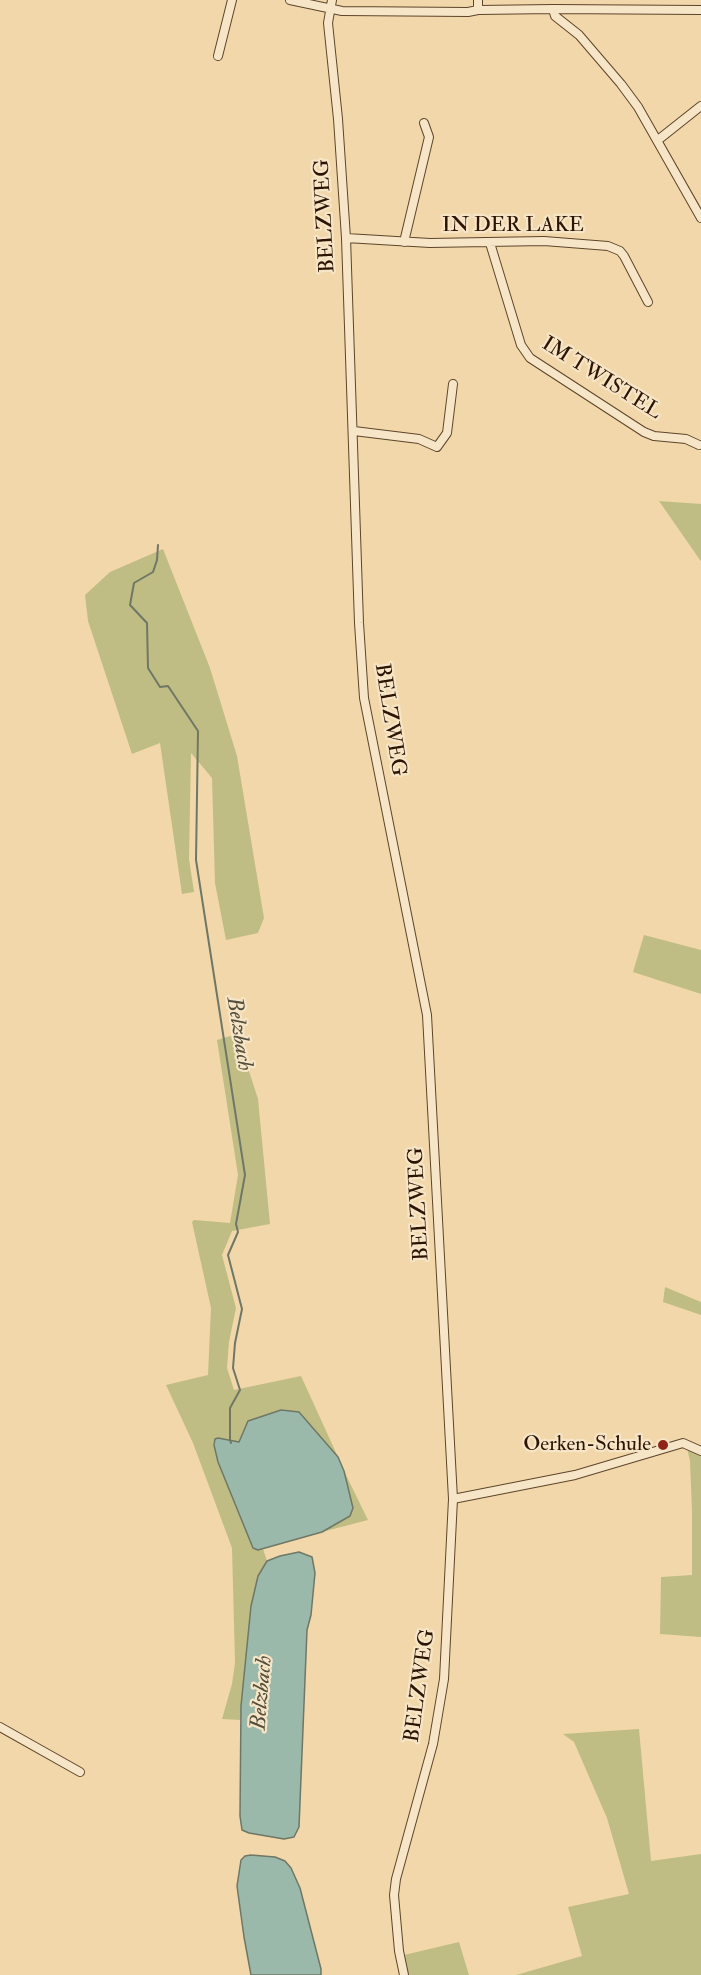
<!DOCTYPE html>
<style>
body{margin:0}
canvas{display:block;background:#f1d7a9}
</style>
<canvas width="701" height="1975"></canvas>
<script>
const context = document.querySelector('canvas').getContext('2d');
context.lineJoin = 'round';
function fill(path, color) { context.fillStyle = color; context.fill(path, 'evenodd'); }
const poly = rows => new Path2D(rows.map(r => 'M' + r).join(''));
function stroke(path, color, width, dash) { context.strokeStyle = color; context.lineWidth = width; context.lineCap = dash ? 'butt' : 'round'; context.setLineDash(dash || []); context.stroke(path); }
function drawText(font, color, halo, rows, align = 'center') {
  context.font = font + ' "IM FELL Double Pica",serif'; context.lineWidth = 4.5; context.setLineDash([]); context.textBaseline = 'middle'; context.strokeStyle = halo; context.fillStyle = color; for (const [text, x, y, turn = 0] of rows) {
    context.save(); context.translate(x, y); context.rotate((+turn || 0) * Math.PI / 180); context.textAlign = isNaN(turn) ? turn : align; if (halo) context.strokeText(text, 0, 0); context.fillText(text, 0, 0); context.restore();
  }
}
fill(poly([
 [659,501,701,504,701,561,700,560],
 [163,549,210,668,237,756,264,918,258,933,226,940,215,883,212,778,191,753,189,859,194,892,182,894,160,743,132,754,88,621,85,595,110,572],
 [644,935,701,950,701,994,633,972],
 [230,1036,239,1040,258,1099,270,1224,232,1231,222,1255,236,1308,229,1342,227,1368,234,1390,301,1376,338,1457,299,1412,244,1429,243,1435,239,1442,219,1438,214,1445,218,1462,258,1550,263,1549,267,1561,258,1576,251,1606,240,1720,222,1719,232,1684,235,1663,232,1548,193,1443,166,1385,208,1375,211,1308,192,1222,194,1220,230,1223,238,1175,217,1040],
 [665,1287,701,1302,701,1315,663,1302],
 [687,1448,701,1455,701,1637,660,1634,661,1577,692,1575,692,1511,690,1461],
 [344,1471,368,1520,322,1532,350,1516,353,1508],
 [639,1729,651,1861,701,1854,701,1975,516,1975,582,1956,568,1907,629,1894,607,1818,574,1742,563,1734],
 [459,1942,469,1975,408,1975,404,1955]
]), '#c0bd84');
const water = poly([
 [281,1410,299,1412,338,1457,344,1471,353,1508,350,1516,322,1532,258,1550,253,1548,218,1462,214,1445,215,1439,218,1438,239,1442,248,1421,281,1410],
 [299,1552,312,1557,315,1573,311,1615,307,1630,299,1827,294,1837,284,1839,249,1833,242,1830,240,1816,241,1706,251,1606,258,1576,267,1561,280,1556,299,1552],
 [251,1855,275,1857,285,1861,291,1868,300,1888,321,1969,321,1975,251,1975,244,1937,237,1886,241,1860,245,1856,251,1855]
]);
fill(water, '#9bb9aa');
stroke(water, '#6f7766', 1.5);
stroke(poly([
 [158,545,157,560,153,572,134,583,130,605,147,623,148,668,160,687,168,686,198,731,196,860,245,1175,236,1224,238,1232,228,1255,242,1309,235,1343,233,1368,240,1390,230,1408,230,1440,231,1443]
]), '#6f7766', 2);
const minor = poly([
 [290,0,342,11,468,12,478,10,553,9,701,10],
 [332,0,328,23,338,119,346,238,359,623,364,698,427,1015,453,1499,444,1679,433,1744,396,1879,394,1895,399,1951,404,1975],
 [478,0,478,10],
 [553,9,555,16,579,35,621,84,638,107,701,218],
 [218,56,232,0],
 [658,140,701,106],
 [346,238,430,243,544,241,608,246,620,251,624,256,648,302],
 [404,242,429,137,424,123],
 [490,243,521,345,530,358,644,432,654,436,686,439,699,445],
 [354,431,419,439,437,447,447,433,453,384],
 [453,1499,575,1475,683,1443,701,1451],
 [0,1727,80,1772]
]);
stroke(minor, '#5e452a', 10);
stroke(minor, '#f6e5c7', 8);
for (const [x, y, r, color] of [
 [663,1445,6,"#8f2418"]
]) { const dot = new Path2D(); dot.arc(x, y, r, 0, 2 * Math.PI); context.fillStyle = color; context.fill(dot); stroke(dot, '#f6e5c7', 2); }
drawText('21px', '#2d1400', '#f6e5c7', [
 ["BELZWEG",326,216,-93],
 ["IN DER LAKE",513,226],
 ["IM TWISTEL",601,379,32],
 ["BELZWEG",389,720,81],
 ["BELZWEG",420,1204,-93],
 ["BELZWEG",421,1686,-82]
]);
drawText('21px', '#2d1400', '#f6e5c7', [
 ["Oerken-Schule",651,1445]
], 'right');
drawText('italic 22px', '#544e3c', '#f6e5c7', [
 ["Belzbach",238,1034,81],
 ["Belzbach",263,1693,-85]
]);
</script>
